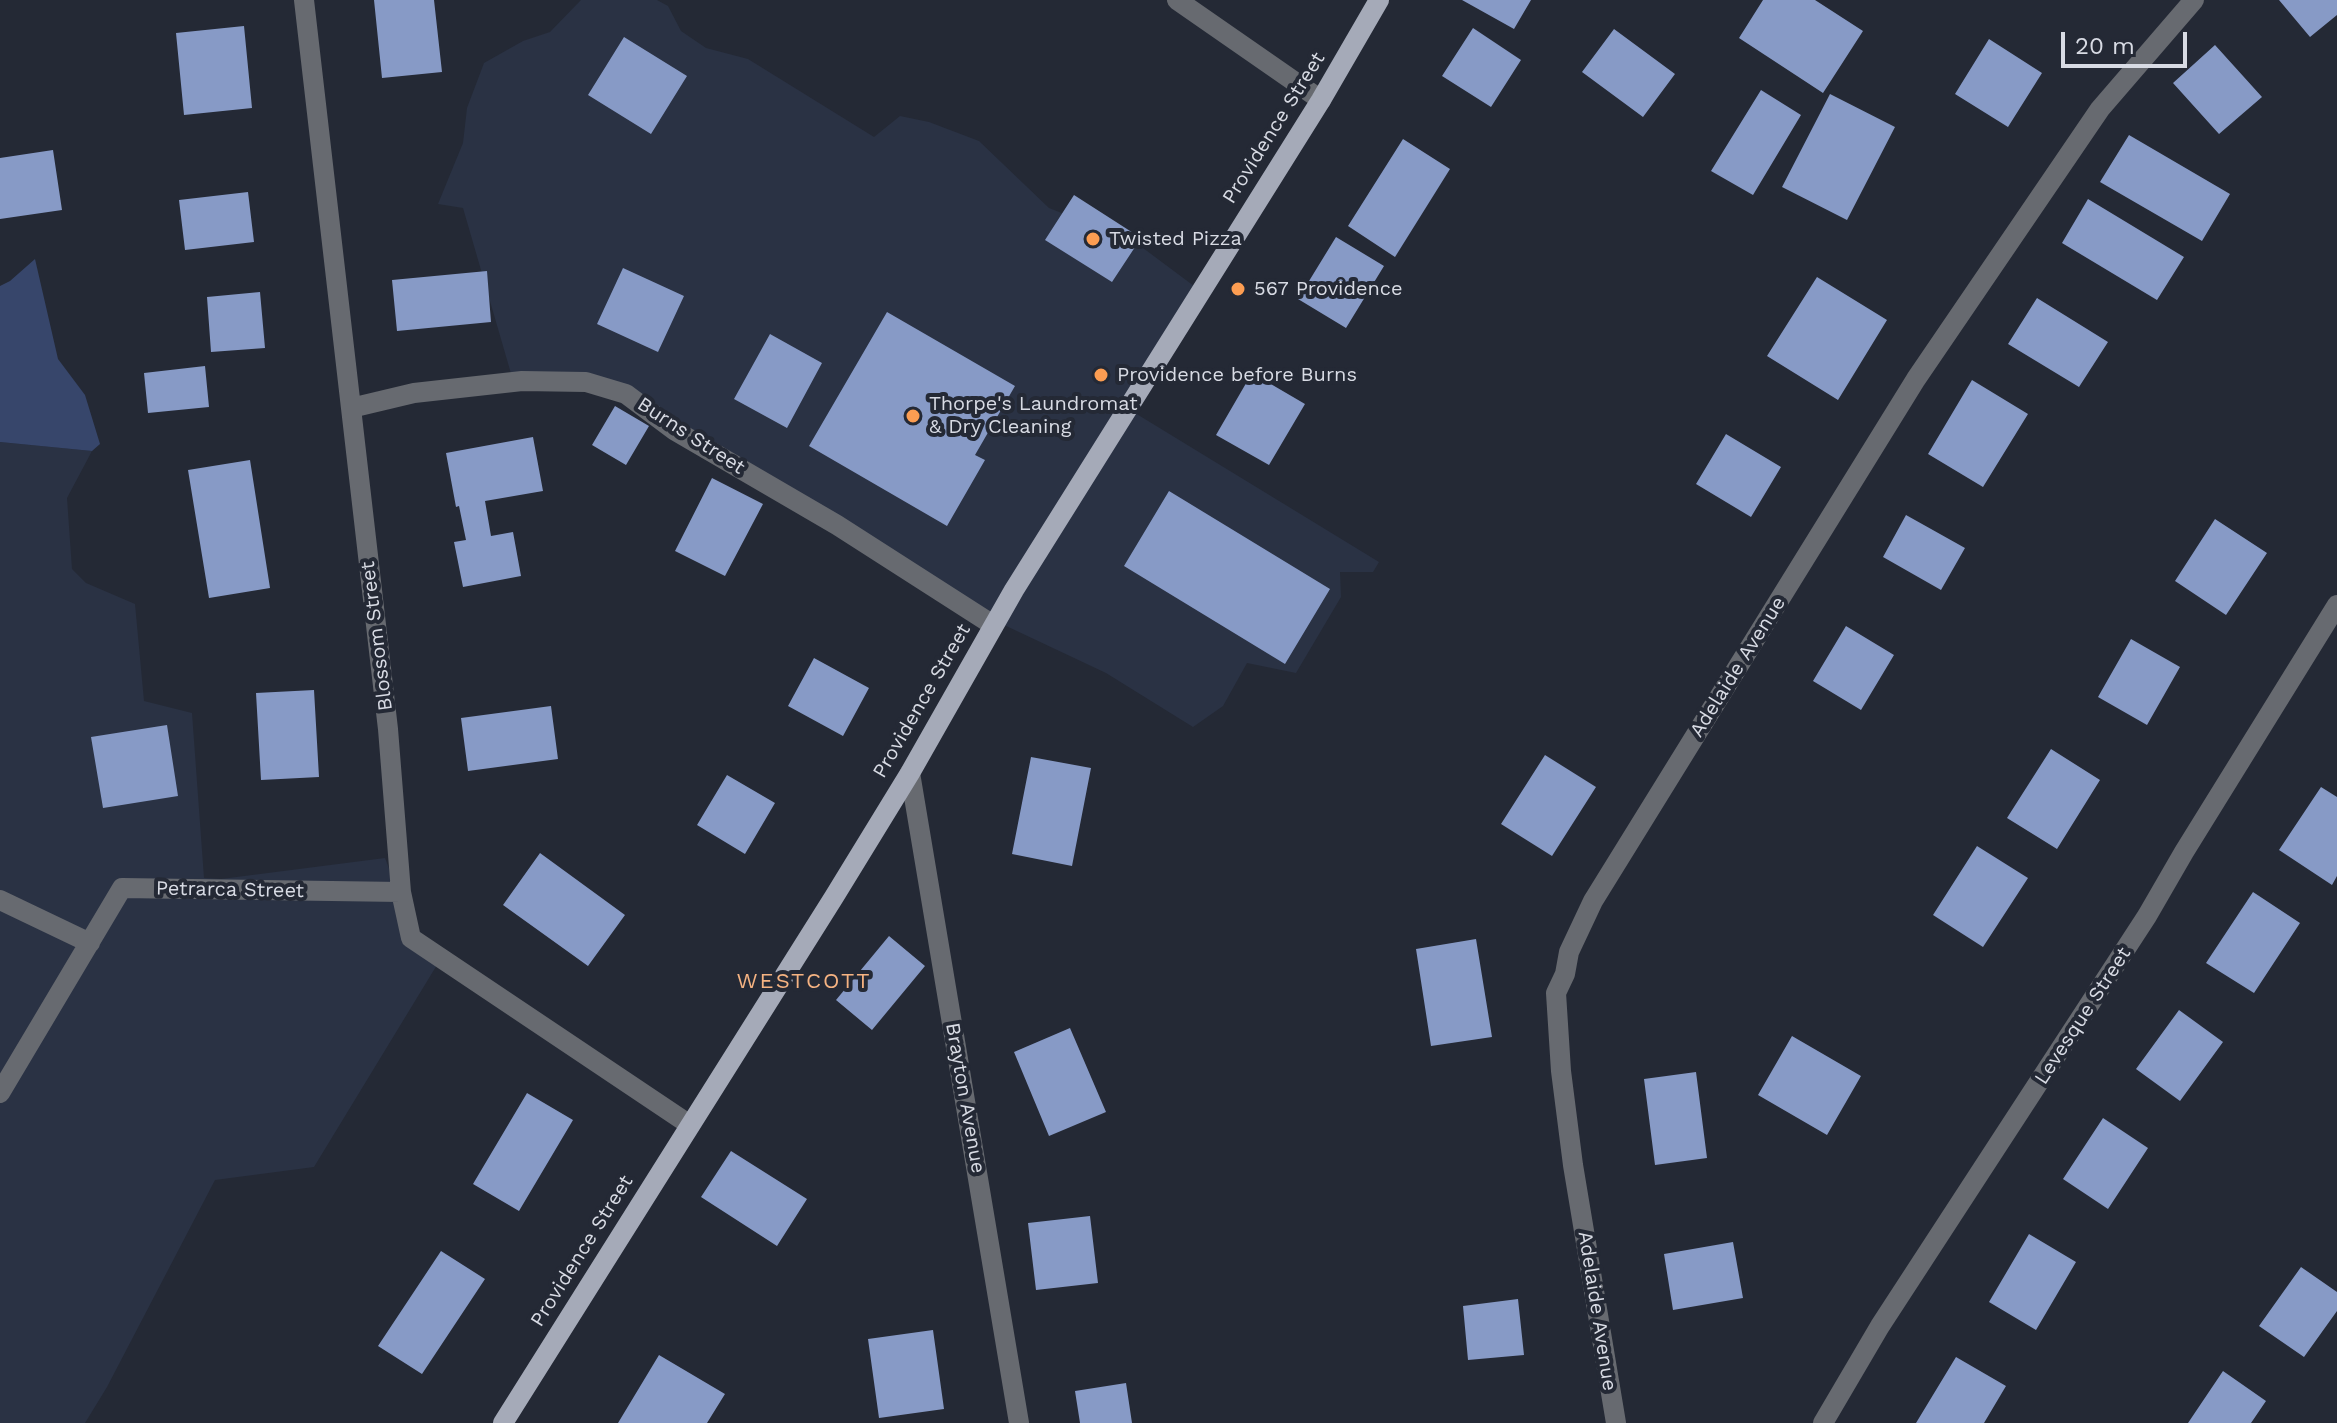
<!DOCTYPE html>
<style>
body{margin:0}
#map{position:relative;width:2337px;height:1423px;overflow:hidden;background:#242935;font-family:"Work Sans",sans-serif}
canvas{display:block}
.scale{position:absolute;left:2061px;top:32px;width:126px;height:36px;box-sizing:border-box;border:4px solid #d8dbe4;border-top:0;padding-left:10px;font-size:24px;line-height:28px;white-space:nowrap;color:#d8dbe4;-webkit-text-stroke:6px #242935;paint-order:stroke}
</style>
<div id="map">
<canvas width="2337" height="1423"></canvas>
<div class="scale">20 m</div>
</div>
<script>
const context = document.querySelector('canvas').getContext('2d');
context.lineJoin = 'round';
function fill(path, color) { context.fillStyle = color; context.fill(path, 'evenodd'); }
const poly = rows => new Path2D(rows.map(r => 'M' + r).join(''));
function stroke(path, color, width, dash) { context.strokeStyle = color; context.lineWidth = width; context.lineCap = dash ? 'butt' : 'round'; context.setLineDash(dash || []); context.stroke(path); }
function drawText(font, color, halo, rows, align = 'center') {
  context.font = font + ' "Work Sans",sans-serif'; context.lineWidth = 8; context.setLineDash([]); context.textBaseline = 'middle'; context.strokeStyle = halo; context.fillStyle = color; for (const [text, x, y, turn = 0] of rows) {
    context.save(); context.translate(x, y); context.rotate((+turn || 0) * Math.PI / 180); context.textAlign = isNaN(turn) ? turn : align; if (halo) context.strokeText(text, 0, 0); context.fillText(text, 0, 0); context.restore();
  }
}
fill(poly([
 [581,0,657,0,668,6,681,31,706,48,748,59,874,137,900,116,929,122,979,141,1049,208,1135,242,1198,289,1135,413,1379,562,1373,572,1340,572,1341,597,1296,673,1247,663,1223,706,1193,727,1106,673,1002,624,632,392,512,377,463,208,438,204,463,143,467,108,484,63,523,41,550,32],
 [0,442,92,451,67,498,72,569,86,583,135,604,144,701,192,713,204,878,221,879,385,858,411,926,440,960,314,1167,215,1180,107,1387,85,1423,0,1423]
]), '#2a3244');
fill(poly([
 [35,259,58,359,85,395,100,444,92,451,0,442,0,286,10,281]
]), '#37466b');
fill(poly([
 [374,0,434,0,442,72,382,78],
 [1462,0,1531,0,1514,29],
 [1763,0,1815,0,1863,31,1823,93,1739,38],
 [2279,0,2337,0,2337,15,2310,37],
 [244,26,252,108,184,115,176,33],
 [1473,28,1521,60,1491,107,1442,76],
 [1614,29,1675,74,1643,117,1582,72],
 [624,37,687,76,651,134,588,95],
 [1989,39,2042,73,2008,127,1955,94],
 [2215,45,2262,97,2219,134,2173,83],
 [1761,90,1801,115,1753,195,1711,171],
 [1830,94,1895,127,1847,220,1782,187],
 [2129,135,2230,194,2202,241,2100,182],
 [1403,139,1450,169,1395,257,1348,226],
 [53,150,62,210,0,219,0,158],
 [248,192,254,242,185,250,179,200],
 [1074,195,1141,238,1112,282,1045,240],
 [2088,199,2184,257,2157,300,2062,243],
 [1336,237,1384,266,1346,328,1298,299],
 [623,268,684,296,658,352,597,324],
 [487,271,491,322,397,331,392,280],
 [1817,277,1887,320,1838,400,1767,356],
 [260,292,265,348,211,352,207,297],
 [2037,298,2108,342,2079,387,2008,344],
 [887,312,1015,386,975,455,985,460,947,526,809,446],
 [770,334,822,363,787,428,734,399],
 [205,366,209,407,148,413,144,373],
 [1252,373,1305,404,1269,465,1216,435],
 [1972,380,2028,414,1983,487,1928,454],
 [615,406,649,426,626,465,592,445],
 [1726,434,1781,467,1751,517,1696,484],
 [533,437,543,491,485,501,491,536,513,532,521,576,463,587,454,542,466,540,459,506,456,507,446,453],
 [250,460,270,588,209,598,188,470],
 [712,478,763,504,725,576,675,551],
 [1169,491,1330,589,1285,664,1124,566],
 [1906,515,1965,548,1941,590,1883,557],
 [2215,519,2267,553,2226,615,2175,581],
 [1846,626,1894,655,1861,710,1813,681],
 [2131,639,2180,667,2147,725,2098,697],
 [814,658,869,688,843,736,788,706],
 [314,690,319,777,261,780,256,693],
 [551,706,558,759,468,771,461,718],
 [167,725,178,796,103,808,91,737],
 [2051,749,2100,780,2057,849,2007,818],
 [1545,755,1596,787,1552,856,1501,824],
 [1031,757,1091,768,1072,866,1012,854],
 [727,775,775,803,745,854,697,825],
 [2321,787,2337,797,2337,876,2332,885,2279,850],
 [1977,846,2028,878,1983,947,1933,915],
 [540,853,625,915,588,966,503,905],
 [2253,892,2300,923,2254,993,2206,963],
 [889,936,925,966,872,1030,836,1000],
 [1476,939,1492,1037,1431,1046,1416,949],
 [2179,1010,2223,1042,2180,1101,2136,1069],
 [1070,1028,1106,1112,1049,1136,1014,1052],
 [1792,1036,1861,1076,1827,1135,1758,1095],
 [1696,1072,1707,1158,1655,1165,1644,1079],
 [527,1093,573,1120,519,1211,473,1184],
 [2103,1118,2148,1148,2108,1209,2063,1179],
 [731,1151,807,1199,777,1246,701,1197],
 [1090,1216,1098,1283,1036,1290,1028,1223],
 [2029,1234,2076,1262,2036,1330,1989,1302],
 [1733,1242,1743,1298,1673,1310,1664,1254],
 [441,1251,485,1279,422,1374,378,1346],
 [2301,1267,2337,1292,2337,1311,2304,1357,2259,1326],
 [1518,1299,1524,1355,1468,1360,1463,1306],
 [933,1330,944,1409,879,1418,868,1339],
 [659,1355,725,1394,707,1423,618,1423],
 [1956,1357,2006,1386,1984,1423,1916,1423],
 [2223,1371,2266,1401,2251,1423,2188,1423],
 [1126,1383,1132,1423,1080,1423,1075,1391]
]), '#879ac6');
stroke(poly([
 [304,0,388,729,401,892,411,938,690,1125],
 [1177,0,1321,100],
 [351,408,414,393,522,381,586,382,626,394,674,430,837,525,993,625],
 [910,773,1019,1423],
 [0,900,90,943],
 [0,1093,122,888,401,892],
 [1616,1423,1573,1165,1561,1071,1556,993,1565,974,1569,952,1593,901,1916,379,2100,109,2194,0],
 [1823,1423,1880,1326,2147,916,2184,852,2337,605]
]), '#676a70', 20);
stroke(poly([
 [503,1423,834,897,910,773,1014,590,1321,100,1379,0]
]), '#a5aab8', 20);
for (const [x, y, r, color] of [
 [1093,239,8,"#fc9d52"],
 [1238,289,8,"#fc9d52"],
 [1101,375,8,"#fc9d52"],
 [913,416,8,"#fc9d52"]
]) { const dot = new Path2D(); dot.arc(x, y, r, 0, 2 * Math.PI); context.fillStyle = color; context.fill(dot); stroke(dot, '#242935', 3); }
drawText('20px', '#d8dbe4', '#242935', [
 ["Providence Street",1274,128,-58],
 ["Burns Street",691,436,33],
 ["Blossom Street",377,636,-97],
 ["Adelaide Avenue",1738,667,-58],
 ["Providence Street",922,701,-60],
 ["Petrarca Street",230,890,1],
 ["Levesque Street",2083,1016,-57],
 ["Brayton Avenue",965,1098,80],
 ["Providence Street",582,1251,-58],
 ["Adelaide Avenue",1597,1311,81]
]);
drawText('20px', '#d8dbe4', '#242935', [
 ["Twisted Pizza",1109,239],
 ["567 Providence",1254,289],
 ["Providence before Burns",1117,375],
 ["Thorpe's Laundromat",929,404],
 ["& Dry Cleaning",929,427]
], 'left');
context.letterSpacing = '2px';
drawText('22px', '#f5b382', '#242935', [
 ["WESTCOTT",804,982]
]);
context.letterSpacing = '0px';
</script>
